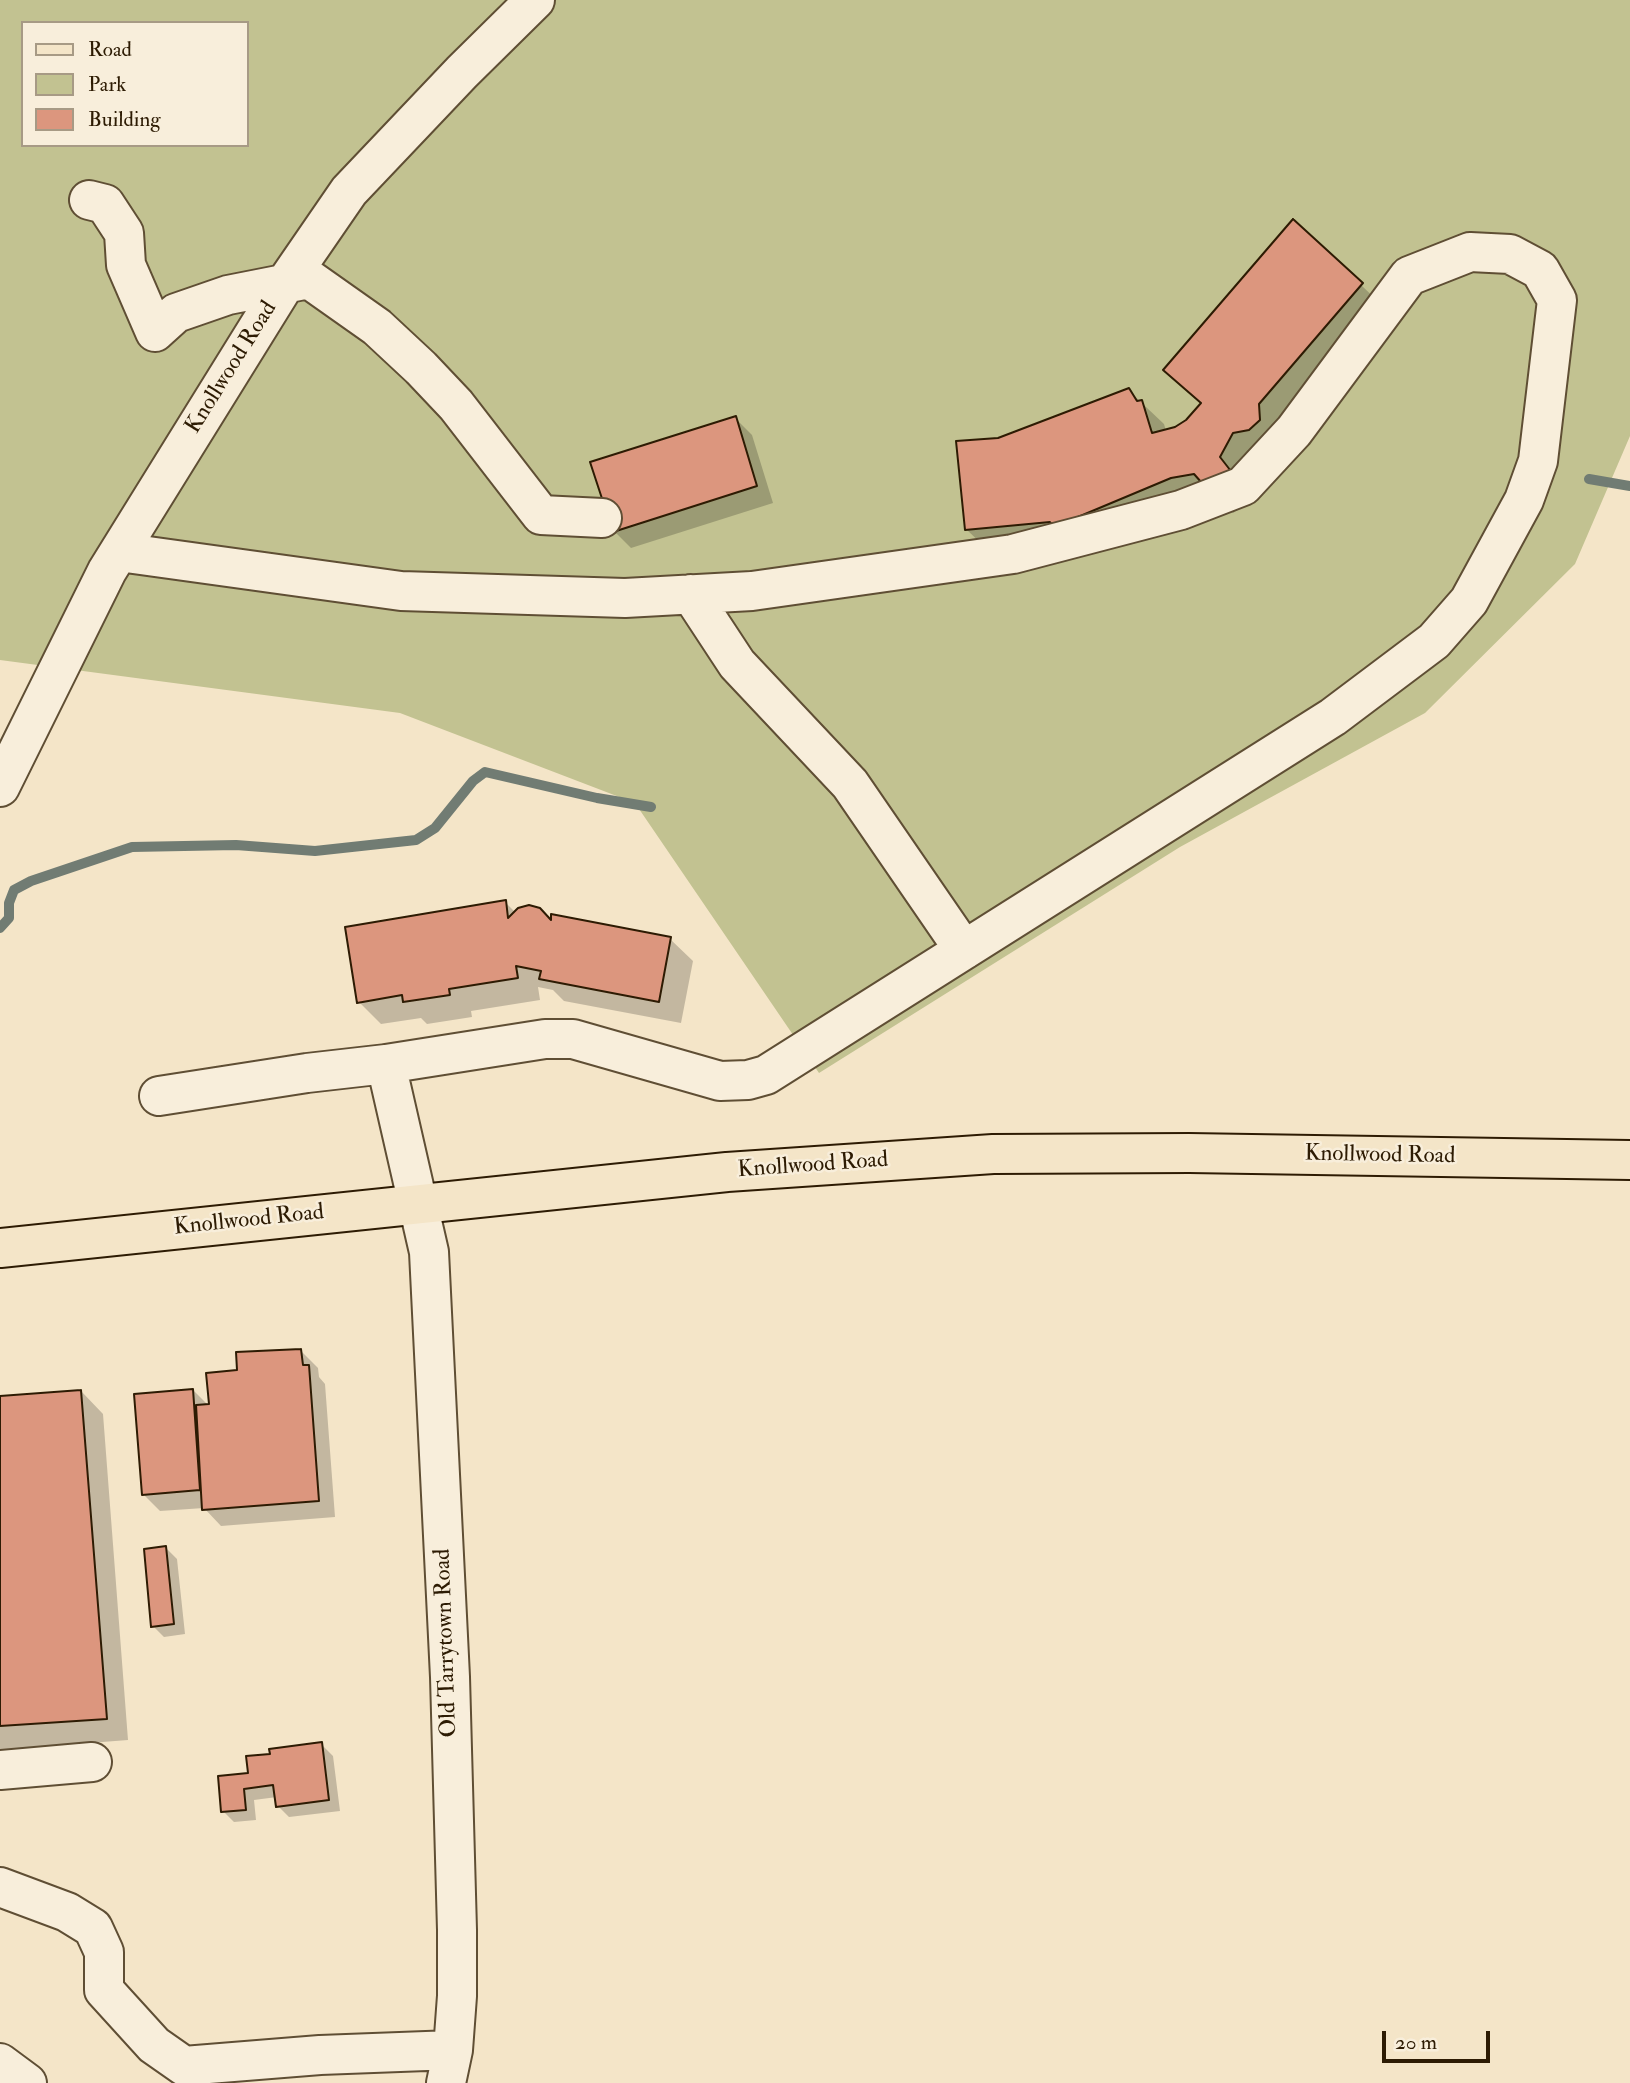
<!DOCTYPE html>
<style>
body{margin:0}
#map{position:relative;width:1630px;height:2083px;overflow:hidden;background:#f4e5c8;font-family:"IM FELL Double Pica",serif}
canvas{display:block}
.legend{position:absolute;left:21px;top:21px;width:228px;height:126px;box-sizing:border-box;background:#f8eedb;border:2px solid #a79a85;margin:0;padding:9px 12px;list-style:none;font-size:21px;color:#2d1b03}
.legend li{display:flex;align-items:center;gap:14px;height:35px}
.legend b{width:35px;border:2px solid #a79a85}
.scale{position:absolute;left:1382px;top:2031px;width:108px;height:32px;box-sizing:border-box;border:4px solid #2d1b03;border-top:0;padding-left:9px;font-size:21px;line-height:24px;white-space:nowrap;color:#2d1b03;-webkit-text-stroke:5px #f8eedb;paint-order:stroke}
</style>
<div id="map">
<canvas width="1630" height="2083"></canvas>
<ul class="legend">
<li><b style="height:9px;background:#f4e5c8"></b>Road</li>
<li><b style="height:19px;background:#c2c291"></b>Park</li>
<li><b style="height:19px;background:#dc967e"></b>Building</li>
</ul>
<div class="scale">20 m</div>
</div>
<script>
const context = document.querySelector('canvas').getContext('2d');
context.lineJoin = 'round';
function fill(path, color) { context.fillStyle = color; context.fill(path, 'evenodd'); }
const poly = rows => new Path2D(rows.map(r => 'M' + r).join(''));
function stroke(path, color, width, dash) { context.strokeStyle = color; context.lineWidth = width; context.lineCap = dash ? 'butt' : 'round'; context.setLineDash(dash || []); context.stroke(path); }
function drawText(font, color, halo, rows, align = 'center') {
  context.font = font + ' "IM FELL Double Pica",serif'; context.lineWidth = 5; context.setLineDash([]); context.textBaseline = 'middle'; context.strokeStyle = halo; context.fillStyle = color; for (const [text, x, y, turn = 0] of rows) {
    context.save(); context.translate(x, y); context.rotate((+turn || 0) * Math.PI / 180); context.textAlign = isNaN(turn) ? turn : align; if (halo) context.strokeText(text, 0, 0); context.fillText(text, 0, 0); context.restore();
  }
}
fill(poly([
 [0,0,1630,0,1630,436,1575,564,1425,713,1180,847,819,1073,635,803,400,713,0,660],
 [23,23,247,23,247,145,23,145]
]), '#c2c291');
fill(poly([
 [1294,221,1384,307,1255,498,1233,513,1217,496,989,551,966,529,999,439,1128,390,1164,424,1166,431,1187,421,1202,405,1165,370],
 [735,418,752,435,773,503,631,548,614,531],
 [505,902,516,913,552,922,670,939,693,961,681,1023,564,1001,553,990,538,987,540,1000,471,1011,472,1017,427,1024,421,1018,381,1024,359,1002],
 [301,1351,318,1368,319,1377,325,1384,335,1517,221,1526,204,1508,160,1511,143,1494,193,1390,211,1408,239,1372],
 [81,1391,103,1414,128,1740,0,1750,0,1397],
 [166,1548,177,1559,185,1634,164,1637,153,1626],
 [321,1744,333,1756,340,1811,289,1817,278,1806,277,1797,254,1800,256,1820,234,1822,223,1811,250,1774,271,1755]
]), '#0003');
stroke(poly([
 [1589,479,1630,486],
 [0,928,9,918,9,903,14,890,31,881,132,847,236,845,315,851,416,840,435,828,473,781,485,772,597,798,651,807]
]), '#717c73', 10);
const building = poly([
 [1293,219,1363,283,1259,404,1260,420,1249,430,1233,433,1220,457,1234,475,1209,491,1194,474,1171,478,1054,527,1050,522,965,530,956,441,998,438,1129,388,1137,401,1142,400,1152,433,1175,427,1186,420,1201,403,1163,370,1293,219],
 [736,416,757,486,613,532,590,462,736,416],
 [506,900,508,918,518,908,529,905,540,908,551,920,551,914,671,937,659,1002,539,979,541,971,516,966,518,978,449,989,450,995,403,1002,402,995,357,1003,345,927,506,900],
 [301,1349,303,1365,309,1365,319,1501,202,1510,196,1405,209,1404,206,1373,237,1370,236,1352,301,1349],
 [193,1389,200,1490,142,1495,134,1394,193,1389],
 [81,1390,107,1719,0,1726,0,1396,81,1390],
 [166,1546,174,1624,151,1627,144,1549,166,1546],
 [322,1742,329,1800,276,1807,273,1785,244,1789,246,1810,221,1812,218,1776,248,1773,246,1756,270,1754,269,1749,322,1742]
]);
fill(building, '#dc967e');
stroke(building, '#2d1b03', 2);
const minor = poly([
 [89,200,105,204,124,233,126,265,155,332,176,313,228,295,309,279,377,327,421,368,456,405,541,515,602,518],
 [119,552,401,591,625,598,752,591,1013,554,1181,510,1243,486,1294,431,1409,276,1470,252,1510,254,1540,270,1557,300,1538,461,1524,500,1469,601,1434,641,1333,717,766,1075,748,1080,720,1081,573,1039,545,1039,386,1064],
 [691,594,737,664,850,784,964,950],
 [0,787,107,571,285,284,349,191,462,72,535,0],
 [159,1096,307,1073,386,1064,429,1252,450,1677,457,1930,457,1996,453,2050,446,2083],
 [0,1770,92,1762],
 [0,1887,67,1912,93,1928,104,1952,104,1990,154,2045,184,2066,320,2055,453,2050],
 [0,2063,27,2083]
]);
const major = poly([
 [0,1248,727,1172,993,1154,1189,1153,1630,1160]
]);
stroke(minor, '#5f4e34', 42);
stroke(major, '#2d1b03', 42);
stroke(minor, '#f8eedb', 38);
stroke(major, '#f4e5c8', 38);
drawText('23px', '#2d1b03', '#f8eedb', [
 ["Knollwood Road",232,368,-58],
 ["Knollwood Road",1380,1156,1],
 ["Knollwood Road",813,1166,-4],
 ["Knollwood Road",249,1221,-6],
 ["Old Tarrytown Road",447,1643,-92]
]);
</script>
